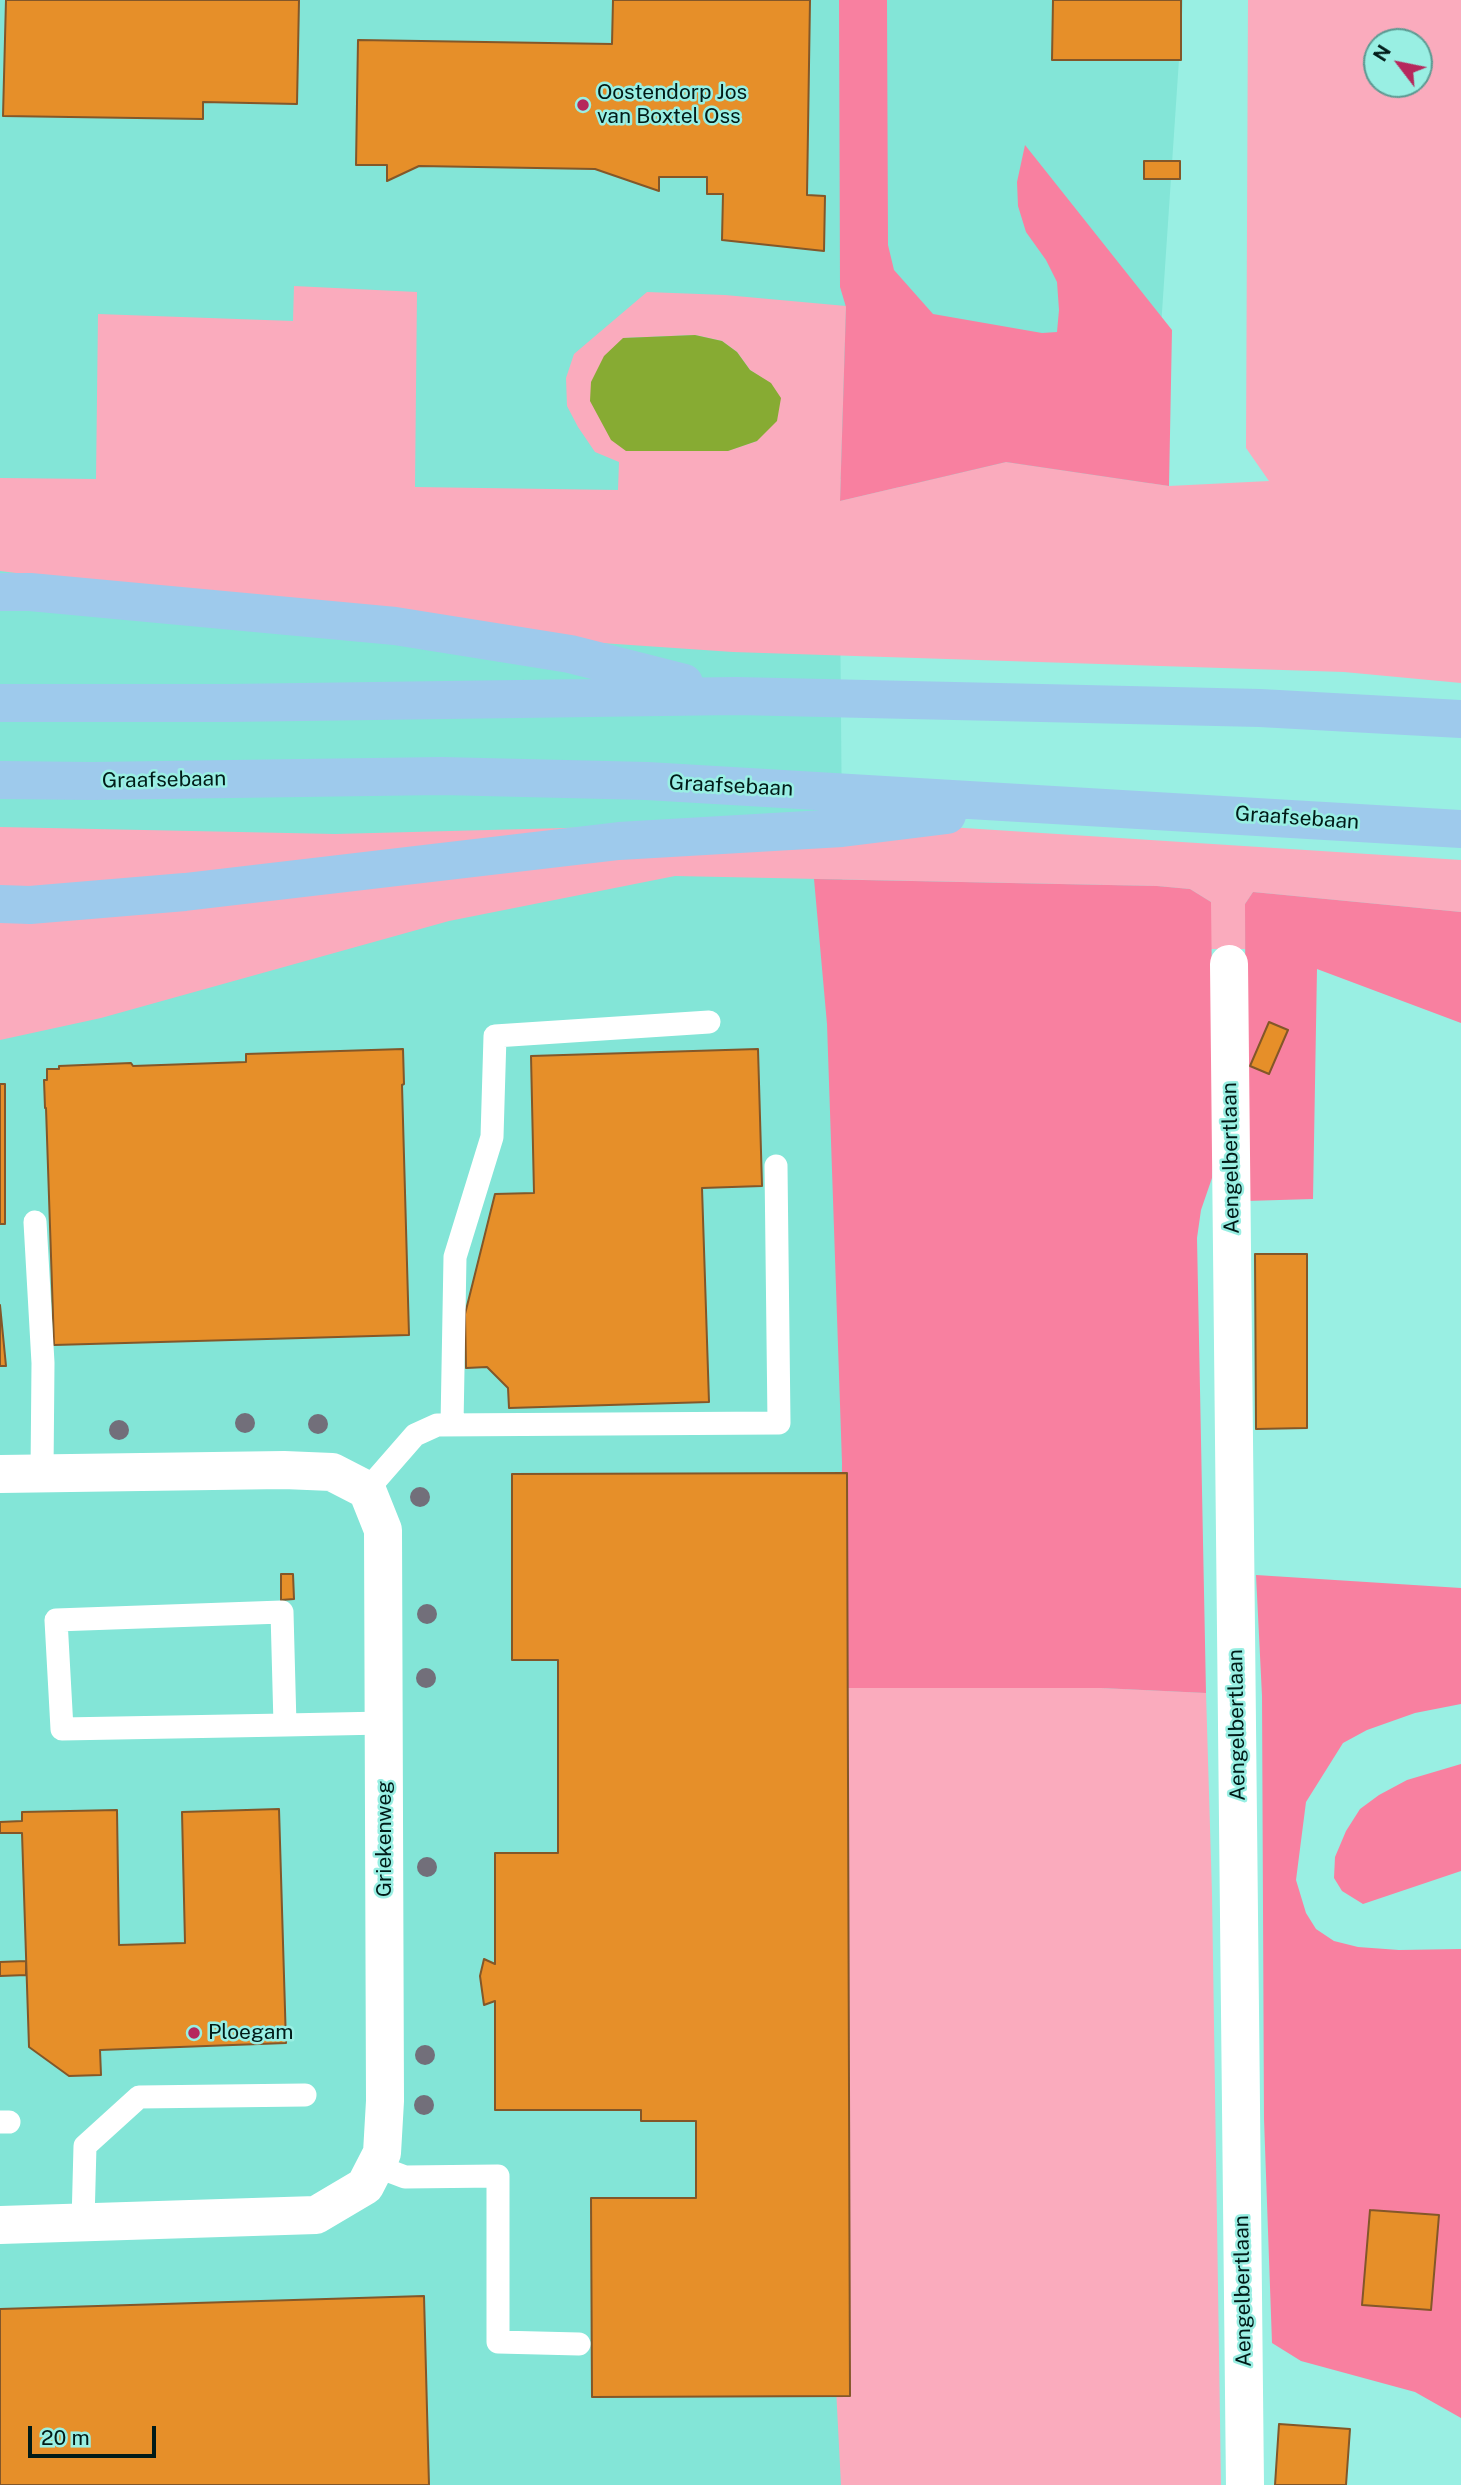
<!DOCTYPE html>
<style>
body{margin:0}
#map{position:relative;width:1461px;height:2485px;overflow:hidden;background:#99efe3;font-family:"Public Sans",sans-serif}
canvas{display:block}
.north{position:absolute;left:1363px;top:28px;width:70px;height:70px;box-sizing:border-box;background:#99efe3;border:2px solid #5c9a92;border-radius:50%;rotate:302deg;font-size:19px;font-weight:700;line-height:28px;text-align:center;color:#011b18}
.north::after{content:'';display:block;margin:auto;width:24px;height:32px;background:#b6285c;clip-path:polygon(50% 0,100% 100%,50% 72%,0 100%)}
.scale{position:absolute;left:28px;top:2426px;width:128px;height:32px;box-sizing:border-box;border:4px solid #011b18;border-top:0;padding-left:9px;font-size:21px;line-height:24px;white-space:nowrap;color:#011b18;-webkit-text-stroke:5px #99efe3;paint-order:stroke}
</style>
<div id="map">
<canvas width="1461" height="2485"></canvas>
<div class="north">N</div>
<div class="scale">20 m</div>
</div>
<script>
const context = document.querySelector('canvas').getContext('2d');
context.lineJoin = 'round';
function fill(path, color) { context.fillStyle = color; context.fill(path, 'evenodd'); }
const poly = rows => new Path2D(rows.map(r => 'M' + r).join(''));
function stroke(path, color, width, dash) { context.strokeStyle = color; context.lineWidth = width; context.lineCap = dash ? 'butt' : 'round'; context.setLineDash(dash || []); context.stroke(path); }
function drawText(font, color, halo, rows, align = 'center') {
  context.font = font + ' "Public Sans",sans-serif'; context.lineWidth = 5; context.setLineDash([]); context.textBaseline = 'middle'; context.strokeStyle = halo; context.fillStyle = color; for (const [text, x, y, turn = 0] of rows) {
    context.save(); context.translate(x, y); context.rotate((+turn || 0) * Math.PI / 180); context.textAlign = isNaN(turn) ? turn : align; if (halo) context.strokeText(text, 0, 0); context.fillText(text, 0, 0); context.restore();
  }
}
fill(poly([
 [0,0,1183,0,1148,520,839,479,856,2485,0,2485]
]), '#83e5d7');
fill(poly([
 [1248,0,1461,0,1461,683,1344,672,733,652,543,639,0,571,0,478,96,479,98,314,293,321,294,286,417,292,415,487,618,490,619,462,595,452,578,427,567,406,566,378,574,354,647,292,725,295,846,306,840,501,1006,462,1169,486,1269,481,1246,448],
 [1377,42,1419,42,1419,84,1377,84],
 [695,335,722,341,737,352,750,370,770,383,757,441,727,451,626,451,623,338],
 [642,826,933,826,1461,860,1461,912,1253,892,1245,904,1245,949,1211,949,1211,902,1190,889,1157,886,675,876,449,921,101,1018,0,1040,0,827,335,834],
 [840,1688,1101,1688,1206,1693,1212,1894,1221,2485,841,2485,836,2388]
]), '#faabbd');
fill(poly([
 [839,0,887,0,888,245,894,270,933,314,1042,333,1057,332,1059,310,1057,282,1046,260,1026,232,1018,206,1017,182,1025,145,1172,330,1169,486,1006,462,840,501,846,307,840,287],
 [814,879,1157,886,1190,889,1211,902,1214,1151,1212,1178,1201,1210,1197,1238,1206,1693,1101,1688,840,1688,842,1463,827,1024],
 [1253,892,1461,912,1461,1023,1317,969,1313,1199,1246,1201,1245,904],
 [1256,1575,1461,1588,1461,1704,1415,1713,1367,1730,1343,1743,1306,1802,1296,1880,1306,1913,1316,1929,1334,1941,1358,1947,1399,1950,1461,1949,1461,2418,1415,2392,1301,2361,1272,2343,1264,2119,1262,1696],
 [1461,1764,1461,1871,1363,1904,1342,1891,1334,1878,1335,1857,1346,1831,1360,1809,1379,1795,1407,1780]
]), '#f880a0');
fill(poly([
 [695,335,722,341,737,352,750,370,771,383,781,398,777,421,757,441,728,451,626,451,611,440,590,401,591,382,604,356,623,338]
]), '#87ab33');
const building = poly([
 [6,0,299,0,297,104,203,102,203,119,3,116,6,0],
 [613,0,810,0,807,195,825,196,824,251,722,240,723,194,707,194,707,177,659,177,659,191,595,169,419,166,387,181,387,165,356,165,358,40,612,44,613,0],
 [1053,0,1181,0,1181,60,1052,60,1053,0],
 [1144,161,1180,161,1180,179,1144,179,1144,161],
 [1269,1022,1288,1030,1269,1074,1250,1066,1269,1022],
 [403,1049,404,1084,402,1085,409,1335,54,1345,46,1108,45,1108,44,1080,47,1080,47,1069,59,1069,59,1066,131,1063,133,1066,246,1062,246,1054,403,1049],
 [758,1049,762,1186,702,1188,709,1402,509,1408,508,1388,487,1367,466,1368,465,1314,495,1194,534,1193,531,1056,758,1049],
 [0,1084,5,1084,5,1224,0,1224,0,1084],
 [1255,1254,1307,1254,1307,1428,1256,1429,1255,1254],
 [0,1305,6,1366,0,1366,0,1305],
 [847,1473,850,2396,592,2397,591,2198,696,2198,696,2121,641,2121,641,2110,495,2110,495,2001,484,2005,480,1976,484,1959,495,1964,495,1853,558,1853,558,1660,512,1660,512,1474,847,1473],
 [281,1574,293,1574,294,1599,281,1600,281,1574],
 [279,1809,286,2043,100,2050,101,2075,69,2076,29,2047,22,1833,0,1833,0,1822,22,1821,22,1812,117,1810,119,1945,185,1943,182,1812,279,1809],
 [26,1961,26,1975,0,1976,0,1962,26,1961],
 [1370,2210,1439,2215,1431,2310,1362,2305,1370,2210],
 [424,2296,429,2485,0,2485,0,2309,424,2296],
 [1279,2424,1350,2429,1346,2485,1275,2485,1279,2424]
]);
fill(building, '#e68f29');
stroke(building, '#835729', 2);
stroke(poly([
 [35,1222,43,1363,42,1473],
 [452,1425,455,1257,492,1137,495,1036,709,1022],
 [367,1490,415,1435,437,1425,779,1423,776,1166],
 [285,1725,282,1612,56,1620,62,1729,285,1725,384,1723],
 [0,2122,9,2122],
 [376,2166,405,2177,498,2176,498,2342,579,2344],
 [83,2222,85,2146,139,2097,305,2095]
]), '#fff', 23);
stroke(poly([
 [1229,964,1245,2485],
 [0,1474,284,1470,332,1472,367,1490,383,1530,385,2101,382,2153,365,2186,316,2215,0,2225]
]), '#fff', 38);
stroke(poly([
 [0,592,30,592,395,626,570,654,684,683],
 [0,703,229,703,736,696,1260,708,1461,719],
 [0,780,92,781,442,776,647,781,1461,829],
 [0,904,30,905,185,892,619,841,842,828,947,815]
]), '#9ecaec', 38);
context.fillStyle = '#726f7a';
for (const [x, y] of [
 [245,1423],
 [318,1424],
 [119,1430],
 [420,1497],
 [427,1614],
 [426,1678],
 [427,1867],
 [425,2055],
 [424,2105]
]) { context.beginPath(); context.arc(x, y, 10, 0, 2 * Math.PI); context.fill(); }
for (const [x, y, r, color] of [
 [583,105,7,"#b6285c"],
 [194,2033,7,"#b6285c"]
]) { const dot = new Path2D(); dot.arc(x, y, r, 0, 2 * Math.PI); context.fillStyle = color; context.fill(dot); stroke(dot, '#99efe3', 2.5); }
drawText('21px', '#011b18', '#99efe3', [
 ["Oostendorp Jos",597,93],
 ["van Boxtel Oss",597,117],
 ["Ploegam",208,2033]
], 'left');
drawText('21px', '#011b18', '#99efe3', [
 ["Graafsebaan",164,780,-1],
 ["Graafsebaan",731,786,3],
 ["Graafsebaan",1297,818,4],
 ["Aengelbertlaan",1231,1158,-91],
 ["Aengelbertlaan",1237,1725,-91],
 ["Griekenweg",385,1839,-90],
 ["Aengelbertlaan",1243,2291,-91]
]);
</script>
